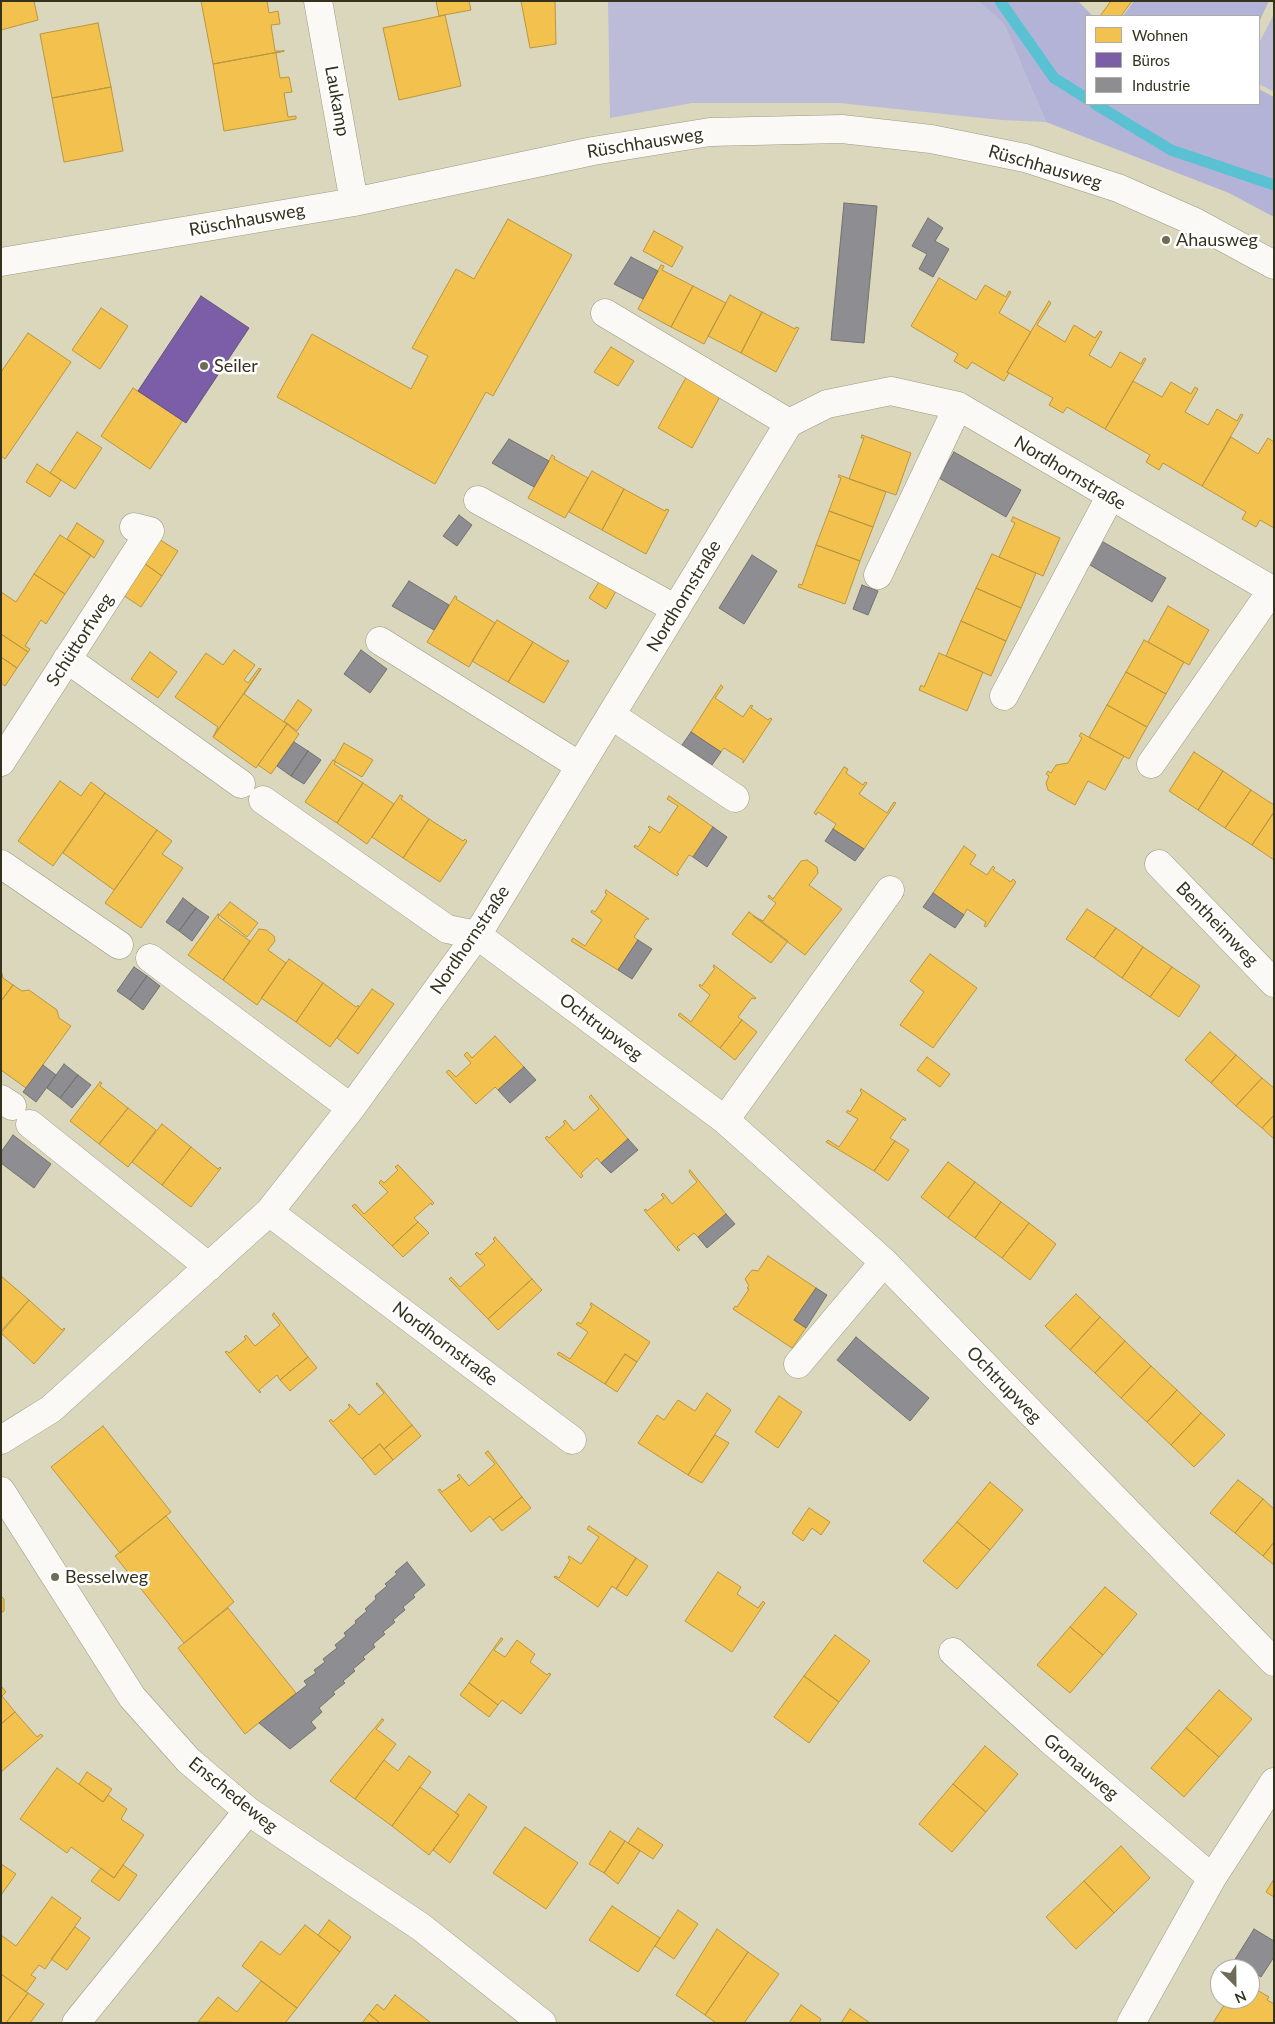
<!DOCTYPE html>
<meta charset="utf-8">
<style>
body{margin:0}
#map{position:relative;width:1275px;height:2024px;overflow:hidden;background:#dbd7bc;font-family:Lato,sans-serif}
canvas{display:block}
.frame{position:absolute;inset:0;border:2px solid #35321e;pointer-events:none}
.legend{position:absolute;left:1085px;top:15px;width:175px;height:90px;box-sizing:border-box;background:#fff;border:1px solid #aeada5;margin:0;padding:6px 9px;list-style:none;font-size:15px;color:#35321e}
.legend li{display:flex;align-items:center;gap:10px;height:25px}
.legend b{width:25px;border:1px solid #aeada5}
.north{position:absolute;left:1210px;top:1959px;width:50px;height:50px;box-sizing:border-box;background:#fff;border:1px solid #aeada5;border-radius:50%;rotate:157deg;font-size:14px;font-weight:700;line-height:20px;text-align:center;color:#35321e}
.north::after{content:'';display:block;margin:auto;width:18px;height:22px;background:#6f6c55;clip-path:polygon(50% 0,100% 100%,50% 72%,0 100%)}
</style>
<div id="map">
<canvas width="1275" height="2024"></canvas>
<div class="frame"></div>
<ul class="legend">
<li><b style="height:14px;background:#f2c14e"></b>Wohnen</li>
<li><b style="height:14px;background:#7b5ea7"></b>Büros</li>
<li><b style="height:14px;background:#8d8d92"></b>Industrie</li>
</ul>
<div class="north">N</div>
</div>
<script>
const context = document.querySelector('canvas').getContext('2d');
context.lineJoin = 'round';
function fill(path, color) { context.fillStyle = color; context.fill(path, 'evenodd'); }
const poly = rows => new Path2D(rows.map(r => 'M' + r).join(''));
function stroke(path, color, width, dash) { context.strokeStyle = color; context.lineWidth = width; context.lineCap = dash ? 'butt' : 'round'; context.setLineDash(dash || []); context.stroke(path); }
function drawText(font, color, halo, rows, align = 'center') {
  context.font = font + ' Lato,sans-serif'; context.lineWidth = 5; context.setLineDash([]); context.textBaseline = 'middle'; context.strokeStyle = halo; context.fillStyle = color; for (const [text, x, y, turn = 0] of rows) {
    context.save(); context.translate(x, y); context.rotate((+turn || 0) * Math.PI / 180); context.textAlign = isNaN(turn) ? turn : align; if (halo) context.strokeText(text, 0, 0); context.fillText(text, 0, 0); context.restore();
  }
}
fill(poly([
 [608,1,978,1,1004,24,1046,122,1001,120,839,103,692,103,610,118],
 [1274,14,1274,92,1259,84,1259,43]
]), '#bcbcd8');
fill(poly([
 [978,1,1078,1,1093,16,1086,16,1086,104,1259,104,1259,89,1274,97,1274,217,1229,193,1046,122,1004,24],
 [1134,1,1269,1,1259,22,1259,16,1123,16]
]), '#b3b3d7');
const homes = poly([
 [1,1,34,1,38,20,1,30,1,1],
 [201,1,267,1,269,13,278,11,280,24,271,25,275,51,284,51,213,64,201,1],
 [436,1,469,1,471,10,439,16,436,1],
 [521,1,555,1,556,44,530,48,521,1],
 [1111,1,1132,1,1121,16,1100,16,1111,1],
 [445,15,461,86,399,100,383,28,445,15],
 [98,23,111,87,52,98,40,34,98,23],
 [284,51,276,53,280,78,289,77,292,92,284,93,288,117,296,116,296,119,224,131,213,64,284,51],
 [111,87,123,151,64,162,52,98,111,87],
 [508,219,572,255,493,396,486,392,435,484,277,397,312,334,411,389,428,356,412,348,456,269,474,279,508,219],
 [654,231,683,247,672,267,643,251,654,231],
 [661,265,664,266,662,270,693,286,671,327,638,309,661,265],
 [939,278,976,300,985,285,1006,297,1009,291,1011,292,999,313,1031,332,1007,372,1009,373,1004,381,972,362,967,369,954,361,958,354,911,326,939,278],
 [693,286,726,303,704,344,671,327,693,286],
 [730,295,762,312,741,353,708,336,730,295],
 [1049,301,1051,303,1037,325,1065,342,1074,325,1095,338,1100,331,1102,332,1089,355,1111,368,1120,352,1141,364,1144,358,1146,359,1105,429,1067,407,1063,413,1049,405,1053,398,1007,372,1049,301],
 [101,308,128,326,100,369,72,350,101,308],
 [762,312,795,329,796,327,799,328,776,372,741,353,762,312],
 [28,333,71,362,5,459,1,456,1,372,28,333],
 [611,347,634,361,618,386,594,372,611,347],
 [689,372,723,391,692,448,658,428,689,372],
 [1133,381,1162,397,1171,382,1191,394,1195,387,1198,389,1185,412,1208,425,1217,409,1237,421,1241,414,1243,415,1202,486,1163,463,1159,470,1146,462,1150,455,1105,429,1133,381],
 [133,388,183,420,150,469,101,436,133,388],
 [77,432,102,448,75,489,50,473,77,432],
 [862,435,911,453,896,495,849,479,864,438,861,438,862,435],
 [1231,437,1258,454,1268,438,1274,442,1274,528,1260,520,1256,527,1242,519,1246,512,1202,486,1231,437],
 [552,455,555,457,554,459,588,478,565,518,528,498,552,455],
 [37,464,61,480,50,497,26,482,37,464],
 [592,471,624,489,602,530,569,512,592,471],
 [839,475,886,492,873,527,829,511,841,478,838,477,839,475],
 [624,489,665,511,666,509,669,510,646,554,602,530,624,489],
 [829,511,873,527,860,561,816,545,829,511],
 [1013,517,1060,538,1043,576,999,557,1015,523,1011,521,1013,517],
 [77,523,104,541,94,558,67,539,77,523],
 [60,535,91,555,65,594,34,574,60,535],
 [157,538,178,551,162,576,141,561,157,538],
 [816,545,860,561,845,604,798,587,799,584,802,585,816,545],
 [992,554,1036,573,1021,608,976,588,992,554],
 [141,561,162,576,141,607,120,593,141,561],
 [34,574,65,594,46,624,41,620,25,646,30,649,28,652,1,634,1,592,16,602,34,574],
 [599,582,616,591,606,609,589,598,599,582],
 [976,588,1021,608,1006,641,961,621,976,588],
 [455,596,457,597,456,599,495,623,469,667,427,642,455,596],
 [1168,606,1209,630,1189,665,1148,642,1168,606],
 [497,620,533,642,508,682,472,661,497,620],
 [961,621,1006,641,991,676,946,656,961,621],
 [1,634,28,652,17,668,1,657,1,634],
 [1144,640,1184,662,1166,694,1126,672,1144,640],
 [533,642,566,662,567,660,569,661,544,703,508,682,533,642],
 [234,650,255,665,244,680,248,683,259,668,261,669,213,737,218,727,175,697,206,653,223,665,234,650],
 [150,652,177,672,158,698,131,679,150,652],
 [939,653,983,672,967,711,919,690,921,685,924,687,939,653],
 [1,657,17,668,5,686,1,683,1,657],
 [261,669,244,694,287,724,256,768,213,737,261,669],
 [1126,672,1166,694,1147,727,1107,705,1126,672],
 [721,685,723,687,715,698,743,717,751,705,753,706,751,708,768,720,770,718,772,719,743,763,743,760,724,748,721,752,691,732,721,685],
 [298,700,312,710,297,731,284,721,298,700],
 [1107,705,1147,727,1129,759,1089,737,1107,705],
 [287,724,299,734,271,774,258,765,287,724],
 [1081,733,1124,756,1105,790,1088,781,1075,805,1048,790,1046,783,1049,776,1046,774,1048,771,1051,773,1056,765,1068,763,1082,738,1079,736,1081,733],
 [344,743,373,760,362,777,334,761,344,743],
 [1194,752,1223,771,1198,810,1169,791,1194,752],
 [333,760,336,762,334,764,363,783,337,823,305,802,333,760],
 [844,767,848,769,846,773,863,785,865,782,867,783,859,794,887,813,894,802,896,803,864,849,833,829,836,824,818,812,816,815,814,813,844,767],
 [1223,771,1251,790,1225,828,1198,810,1223,771],
 [60,781,81,796,91,782,105,793,53,866,18,841,60,781],
 [363,783,394,804,367,844,337,823,363,783],
 [1251,790,1274,805,1274,812,1252,845,1225,828,1251,790],
 [105,793,157,830,114,890,63,853,105,793],
 [400,795,403,796,401,799,429,819,403,858,372,837,400,795],
 [669,796,713,827,693,857,689,855,677,873,679,874,677,876,634,847,635,845,638,847,650,829,648,827,649,826,660,833,678,806,667,799,669,796],
 [1274,812,1274,860,1252,845,1274,812],
 [429,819,463,841,465,839,467,841,440,882,403,858,429,819],
 [157,830,172,841,162,854,183,868,141,928,105,903,157,830],
 [964,846,976,855,970,864,987,875,993,866,995,868,993,870,1011,882,1013,879,1016,882,986,927,984,926,986,922,967,909,964,915,933,893,964,846],
 [807,860,817,867,818,873,809,885,842,909,805,955,753,916,763,921,776,903,768,897,769,895,773,899,801,861,807,860],
 [606,890,649,919,646,919,634,937,638,940,618,970,571,941,573,938,585,946,602,920,591,912,592,910,595,912,607,894,605,893,606,890],
 [230,902,258,923,247,937,219,915,230,902],
 [1087,909,1116,928,1094,958,1066,939,1087,909],
 [749,912,788,941,771,963,732,934,749,912],
 [218,914,219,915,218,918,250,941,223,980,188,955,218,914],
 [1116,928,1143,947,1122,978,1094,958,1116,928],
 [259,929,266,930,274,936,275,941,268,950,286,963,257,1005,223,980,259,929],
 [1143,947,1172,967,1150,997,1122,978,1143,947],
 [930,954,977,988,933,1048,900,1025,924,992,910,981,930,954],
 [289,959,323,983,296,1022,261,998,289,959],
 [714,965,756,998,755,999,752,998,738,1017,742,1020,720,1048,678,1015,680,1013,691,1022,710,995,699,986,700,984,702,986,715,968,713,967,714,965],
 [1172,967,1200,986,1179,1017,1150,997,1172,967],
 [1,970,3,978,13,985,1,1001,1,970],
 [323,983,356,1007,358,1005,359,1007,330,1047,296,1022,323,983],
 [13,985,22,991,29,990,57,1010,59,1018,71,1026,26,1088,1,1070,1,1001,13,985],
 [372,989,394,1004,358,1054,337,1038,372,989],
 [742,1020,757,1032,735,1060,720,1048,742,1020],
 [1210,1032,1236,1055,1211,1083,1185,1060,1210,1032],
 [495,1036,524,1067,498,1090,495,1087,476,1104,446,1072,449,1070,456,1077,471,1063,464,1055,467,1052,472,1058,495,1036],
 [1236,1055,1262,1078,1236,1106,1211,1083,1236,1055],
 [927,1057,950,1074,940,1087,917,1070,927,1057],
 [1262,1078,1274,1088,1274,1115,1262,1128,1236,1106,1262,1078],
 [100,1082,102,1083,100,1086,128,1108,99,1144,70,1121,100,1082],
 [861,1089,906,1119,905,1121,903,1119,890,1138,895,1141,874,1171,826,1142,828,1140,839,1147,858,1119,846,1112,848,1110,850,1112,862,1093,860,1091,861,1089],
 [591,1095,628,1139,601,1163,597,1158,581,1173,583,1176,581,1178,545,1138,547,1136,549,1138,565,1124,563,1122,565,1120,574,1131,599,1109,589,1097,591,1095],
 [128,1108,156,1130,128,1167,99,1144,128,1108],
 [1274,1115,1274,1139,1262,1128,1274,1115],
 [162,1124,191,1147,162,1185,132,1162,162,1124],
 [895,1141,909,1150,888,1181,874,1171,895,1141],
 [191,1147,218,1169,220,1167,221,1168,191,1207,162,1185,191,1147],
 [948,1162,975,1182,948,1218,921,1197,948,1162],
 [398,1165,434,1203,432,1205,431,1203,414,1218,418,1222,392,1246,352,1206,355,1204,364,1214,388,1192,379,1183,381,1180,384,1183,398,1170,395,1167,398,1165],
 [690,1170,726,1214,698,1237,694,1233,677,1247,680,1250,678,1251,644,1210,646,1209,647,1211,664,1198,661,1195,663,1193,672,1204,697,1182,689,1172,690,1170],
 [975,1182,1001,1202,975,1238,948,1218,975,1182],
 [1001,1202,1029,1223,1002,1258,975,1238,1001,1202],
 [418,1222,429,1233,403,1257,392,1246,418,1222],
 [1029,1223,1056,1244,1030,1280,1002,1258,1029,1223],
 [495,1237,532,1279,488,1319,449,1279,451,1277,460,1287,485,1265,475,1254,477,1252,480,1255,495,1241,493,1239,495,1237],
 [768,1256,816,1288,794,1320,806,1328,792,1348,733,1309,735,1306,737,1307,749,1289,747,1288,749,1286,745,1279,752,1270,758,1271,768,1256],
 [1,1276,29,1300,1,1331,1,1276],
 [532,1279,542,1290,498,1330,488,1319,532,1279],
 [1076,1294,1100,1317,1070,1350,1045,1326,1076,1294],
 [29,1300,62,1330,64,1328,65,1329,34,1364,1,1333,29,1300],
 [591,1303,650,1342,637,1362,625,1354,605,1384,557,1354,559,1352,570,1359,588,1332,576,1324,578,1322,581,1324,592,1306,590,1305,591,1303],
 [274,1313,308,1357,280,1380,277,1375,259,1390,261,1392,260,1393,225,1352,227,1351,229,1353,246,1339,244,1337,246,1335,255,1346,280,1325,272,1315,274,1313],
 [1100,1317,1125,1341,1095,1373,1070,1350,1100,1317],
 [1125,1341,1151,1366,1121,1398,1095,1373,1125,1341],
 [625,1354,637,1362,617,1392,605,1384,625,1354],
 [308,1357,317,1368,290,1391,280,1380,308,1357],
 [1151,1366,1177,1390,1147,1422,1121,1398,1151,1366],
 [377,1383,412,1425,384,1449,380,1444,362,1459,329,1421,331,1419,333,1422,350,1407,348,1405,349,1404,359,1415,384,1393,376,1384,377,1383],
 [1177,1390,1201,1413,1171,1445,1147,1422,1177,1390],
 [707,1393,731,1410,688,1475,638,1443,657,1415,664,1420,678,1400,695,1411,707,1393],
 [779,1396,802,1412,778,1448,755,1432,779,1396],
 [1201,1413,1225,1435,1194,1467,1171,1445,1201,1413],
 [412,1425,421,1436,393,1460,384,1449,412,1425],
 [103,1426,171,1512,120,1553,51,1467,103,1426],
 [715,1435,729,1443,702,1483,688,1475,715,1435],
 [380,1444,393,1460,375,1475,362,1459,380,1444],
 [488,1451,522,1497,493,1520,490,1516,471,1532,438,1490,440,1489,442,1492,460,1479,457,1476,459,1474,469,1486,495,1464,485,1453,488,1451],
 [1238,1480,1263,1499,1235,1533,1210,1513,1238,1480],
 [990,1482,1023,1510,990,1550,957,1522,990,1482],
 [522,1497,531,1508,502,1531,493,1520,522,1497],
 [1263,1499,1274,1509,1274,1542,1263,1556,1235,1533,1263,1499],
 [809,1508,830,1522,821,1535,812,1528,803,1541,792,1533,809,1508],
 [166,1516,234,1602,184,1643,115,1556,166,1516],
 [957,1522,990,1550,957,1589,923,1561,957,1522],
 [589,1526,636,1558,616,1589,612,1586,598,1607,554,1577,555,1576,559,1578,570,1560,568,1558,569,1556,581,1564,599,1537,587,1529,589,1526],
 [1274,1542,1274,1565,1263,1556,1274,1542],
 [636,1558,648,1566,627,1596,616,1589,636,1558],
 [718,1572,741,1587,737,1594,758,1608,763,1601,765,1603,732,1652,685,1621,718,1572],
 [1105,1587,1137,1614,1103,1655,1070,1627,1105,1587],
 [1,1596,4,1599,4,1611,1,1613,1,1596],
 [228,1608,296,1693,245,1734,178,1648,228,1608],
 [1070,1627,1103,1655,1070,1693,1037,1665,1070,1627],
 [835,1635,870,1661,839,1702,804,1676,835,1635],
 [501,1638,503,1639,494,1650,505,1657,517,1640,535,1654,530,1662,547,1675,549,1673,551,1674,521,1714,502,1700,498,1705,469,1683,501,1638],
 [804,1676,839,1702,809,1743,774,1717,804,1676],
 [469,1683,498,1705,489,1717,460,1695,469,1683],
 [1,1686,6,1692,2,1696,15,1712,1,1724,1,1686],
 [1219,1690,1252,1719,1219,1757,1186,1728,1219,1690],
 [15,1712,37,1737,41,1734,43,1736,1,1772,1,1724,15,1712],
 [382,1719,384,1720,376,1729,396,1744,355,1799,330,1781,382,1719],
 [1186,1728,1219,1757,1184,1797,1151,1768,1186,1728],
 [985,1746,1018,1774,986,1812,953,1784,985,1746],
 [409,1756,431,1772,392,1826,355,1799,384,1760,398,1771,409,1756],
 [57,1768,103,1802,108,1795,127,1809,121,1819,144,1835,114,1878,71,1847,67,1853,20,1819,57,1768],
 [87,1772,112,1789,103,1802,79,1784,87,1772],
 [953,1784,986,1812,952,1852,919,1824,953,1784],
 [420,1787,459,1815,429,1855,392,1826,420,1787],
 [469,1794,487,1807,450,1863,433,1850,459,1815,455,1813,469,1794],
 [525,1827,578,1863,546,1909,493,1873,525,1827],
 [638,1828,663,1845,653,1859,628,1843,638,1828],
 [610,1831,625,1841,604,1873,589,1864,610,1831],
 [625,1841,640,1851,618,1884,604,1873,625,1841],
 [1121,1846,1150,1878,1114,1913,1084,1881,1121,1846],
 [1,1864,16,1874,1,1895,1,1864],
 [123,1865,137,1875,119,1901,91,1881,101,1868,114,1878,123,1865],
 [1274,1879,1274,1897,1266,1892,1274,1879],
 [1084,1881,1114,1913,1076,1949,1046,1917,1084,1881],
 [52,1897,81,1918,45,1969,39,1965,31,1975,36,1978,26,1992,1,1974,1,1935,16,1946,52,1897],
 [612,1906,660,1938,638,1972,589,1940,612,1906],
 [678,1910,698,1924,674,1959,655,1946,678,1910],
 [329,1920,351,1937,340,1952,318,1935,329,1920],
 [305,1925,340,1952,297,2008,242,1966,261,1941,280,1955,305,1925],
 [75,1927,90,1938,67,1970,51,1959,75,1927],
 [717,1929,748,1952,705,2015,676,1995,717,1929],
 [748,1952,779,1974,744,2023,716,2023,705,2015,748,1952],
 [1,1974,28,1993,6,2023,1,2023,1,1974],
 [261,1981,297,2008,285,2023,198,2022,218,1997,237,2012,261,1981],
 [1250,1986,1269,1997,1267,2000,1274,2004,1274,2023,1213,2023,1228,1999,1250,1999,1250,1986],
 [28,1993,44,2004,30,2023,6,2023,28,1993],
 [395,1995,431,2023,380,2023,369,2014,377,2004,384,2010,395,1995],
 [801,2005,821,2019,819,2023,789,2023,801,2005],
 [850,2009,870,2023,841,2023,850,2009],
 [369,2014,380,2023,362,2023,369,2014]
]);
fill(homes, '#f2c14e');
stroke(homes, '#b99640', 1);
const offices = poly([
 [201,296,249,328,186,423,138,391,201,296]
]);
fill(offices, '#7b5ea7');
stroke(offices, '#66517e', 1);
const industry = poly([
 [844,203,877,206,864,343,831,340,844,203],
 [928,218,943,228,935,241,949,249,933,277,919,269,927,254,912,246,928,218],
 [631,257,658,271,643,299,614,284,631,257],
 [509,439,549,461,534,487,492,463,509,439],
 [954,452,1021,490,1006,517,939,478,954,452],
 [459,515,472,525,457,546,443,536,459,515],
 [1098,539,1166,578,1152,602,1085,562,1098,539],
 [752,555,777,571,744,624,719,608,752,555],
 [409,581,449,605,434,630,392,606,409,581],
 [862,585,878,591,868,615,853,609,862,585],
 [361,650,387,669,370,693,344,674,361,650],
 [691,732,721,752,712,765,682,745,691,732],
 [294,742,308,751,291,776,277,766,294,742],
 [308,751,321,760,304,784,291,776,308,751],
 [713,827,727,837,707,867,693,857,713,827],
 [833,829,864,849,855,861,825,841,833,829],
 [933,893,964,915,955,928,923,907,933,893],
 [183,898,196,908,179,931,166,922,183,898],
 [196,908,209,917,192,941,179,931,196,908],
 [638,940,652,949,632,979,618,970,638,940],
 [134,967,147,976,130,1000,117,991,134,967],
 [147,976,160,986,143,1010,130,1000,147,976],
 [64,1064,78,1075,60,1098,47,1088,64,1064],
 [43,1065,56,1075,36,1102,23,1092,43,1065],
 [524,1067,536,1080,510,1103,498,1090,524,1067],
 [78,1075,91,1085,72,1108,60,1098,78,1075],
 [13,1135,51,1164,34,1188,1,1163,1,1152,13,1135],
 [628,1139,638,1150,611,1173,601,1163,628,1139],
 [726,1214,735,1224,707,1248,698,1237,726,1214],
 [816,1288,827,1295,806,1328,794,1320,816,1288],
 [856,1337,929,1398,910,1421,837,1360,856,1337],
 [407,1562,425,1585,413,1595,415,1597,403,1607,405,1610,393,1620,395,1622,383,1632,385,1634,373,1644,375,1647,363,1657,365,1659,353,1669,355,1671,343,1681,345,1683,333,1692,335,1694,319,1708,322,1712,311,1722,316,1728,290,1749,259,1723,307,1685,304,1681,316,1673,314,1670,325,1662,323,1659,337,1648,335,1645,346,1636,344,1633,356,1623,355,1621,367,1611,365,1609,376,1599,375,1596,387,1586,385,1584,397,1574,395,1572,407,1562],
 [1254,1929,1274,1941,1274,1957,1261,1977,1234,1961,1254,1929]
]);
fill(industry, '#8d8d92');
stroke(industry, '#73726f', 1);
stroke(poly([
 [1000,1,1054,78,1086,98],
 [1095,104,1171,150,1274,185]
]), '#5ac1d3', 11);
const minor = poly([
 [318,1,354,202],
 [1,262,354,202,593,151,710,132,842,129,931,139,1025,158,1118,188,1195,222,1274,265],
 [605,313,789,423],
 [478,500,676,609],
 [878,575,958,406],
 [380,641,580,766],
 [67,659,241,784],
 [1004,696,1110,497],
 [611,715,735,798],
 [1,762,150,531,134,527],
 [263,800,447,929,477,935,725,1120,884,1262,1274,1662],
 [1,864,119,945],
 [1159,864,1274,983],
 [150,958,351,1108],
 [1,1099,12,1106],
 [725,1120,890,890],
 [30,1124,209,1267],
 [269,1212,572,1440],
 [798,1364,884,1262],
 [1,1440,51,1409,269,1212,351,1108,477,935,789,423,827,404,891,391,958,406,1272,590,1151,764],
 [1,1491,132,1697,188,1760,248,1811,421,1927,542,2023],
 [953,1652,1049,1739,1212,1878],
 [76,2023,248,1811],
 [1131,2023,1212,1878,1274,1782]
]);
stroke(minor, '#9c9883', 29);
stroke(minor, '#faf9f5', 28);
for (const [x, y, r, color] of [
 [1166,240,5,"#6f6c55"],
 [204,366,5,"#6f6c55"],
 [55,1577,5,"#6f6c55"]
]) { const dot = new Path2D(); dot.arc(x, y, r, 0, 2 * Math.PI); context.fillStyle = color; context.fill(dot); stroke(dot, '#fff', 2); }
drawText('18px', '#35321e', '#fff', [
 ["Laukamp",337,101,80],
 ["Rüschhausweg",645,143,-9],
 ["Rüschhausweg",1045,167,16],
 ["Rüschhausweg",247,220,-10],
 ["Nordhornstraße",1070,473,31],
 ["Nordhornstraße",684,596,-59],
 ["Schüttorfweg",80,640,-57],
 ["Bentheimweg",1217,924,46],
 ["Nordhornstraße",470,940,-56],
 ["Ochtrupweg",601,1027,37],
 ["Nordhornstraße",445,1344,37],
 ["Ochtrupweg",1004,1385,46],
 ["Gronauweg",1081,1767,40],
 ["Enschedeweg",233,1795,39]
]);
drawText('18px', '#35321e', '#fff', [
 ["Ahausweg",1176,240],
 ["Seiler",214,366],
 ["Besselweg",65,1577]
], 'left');
</script>
